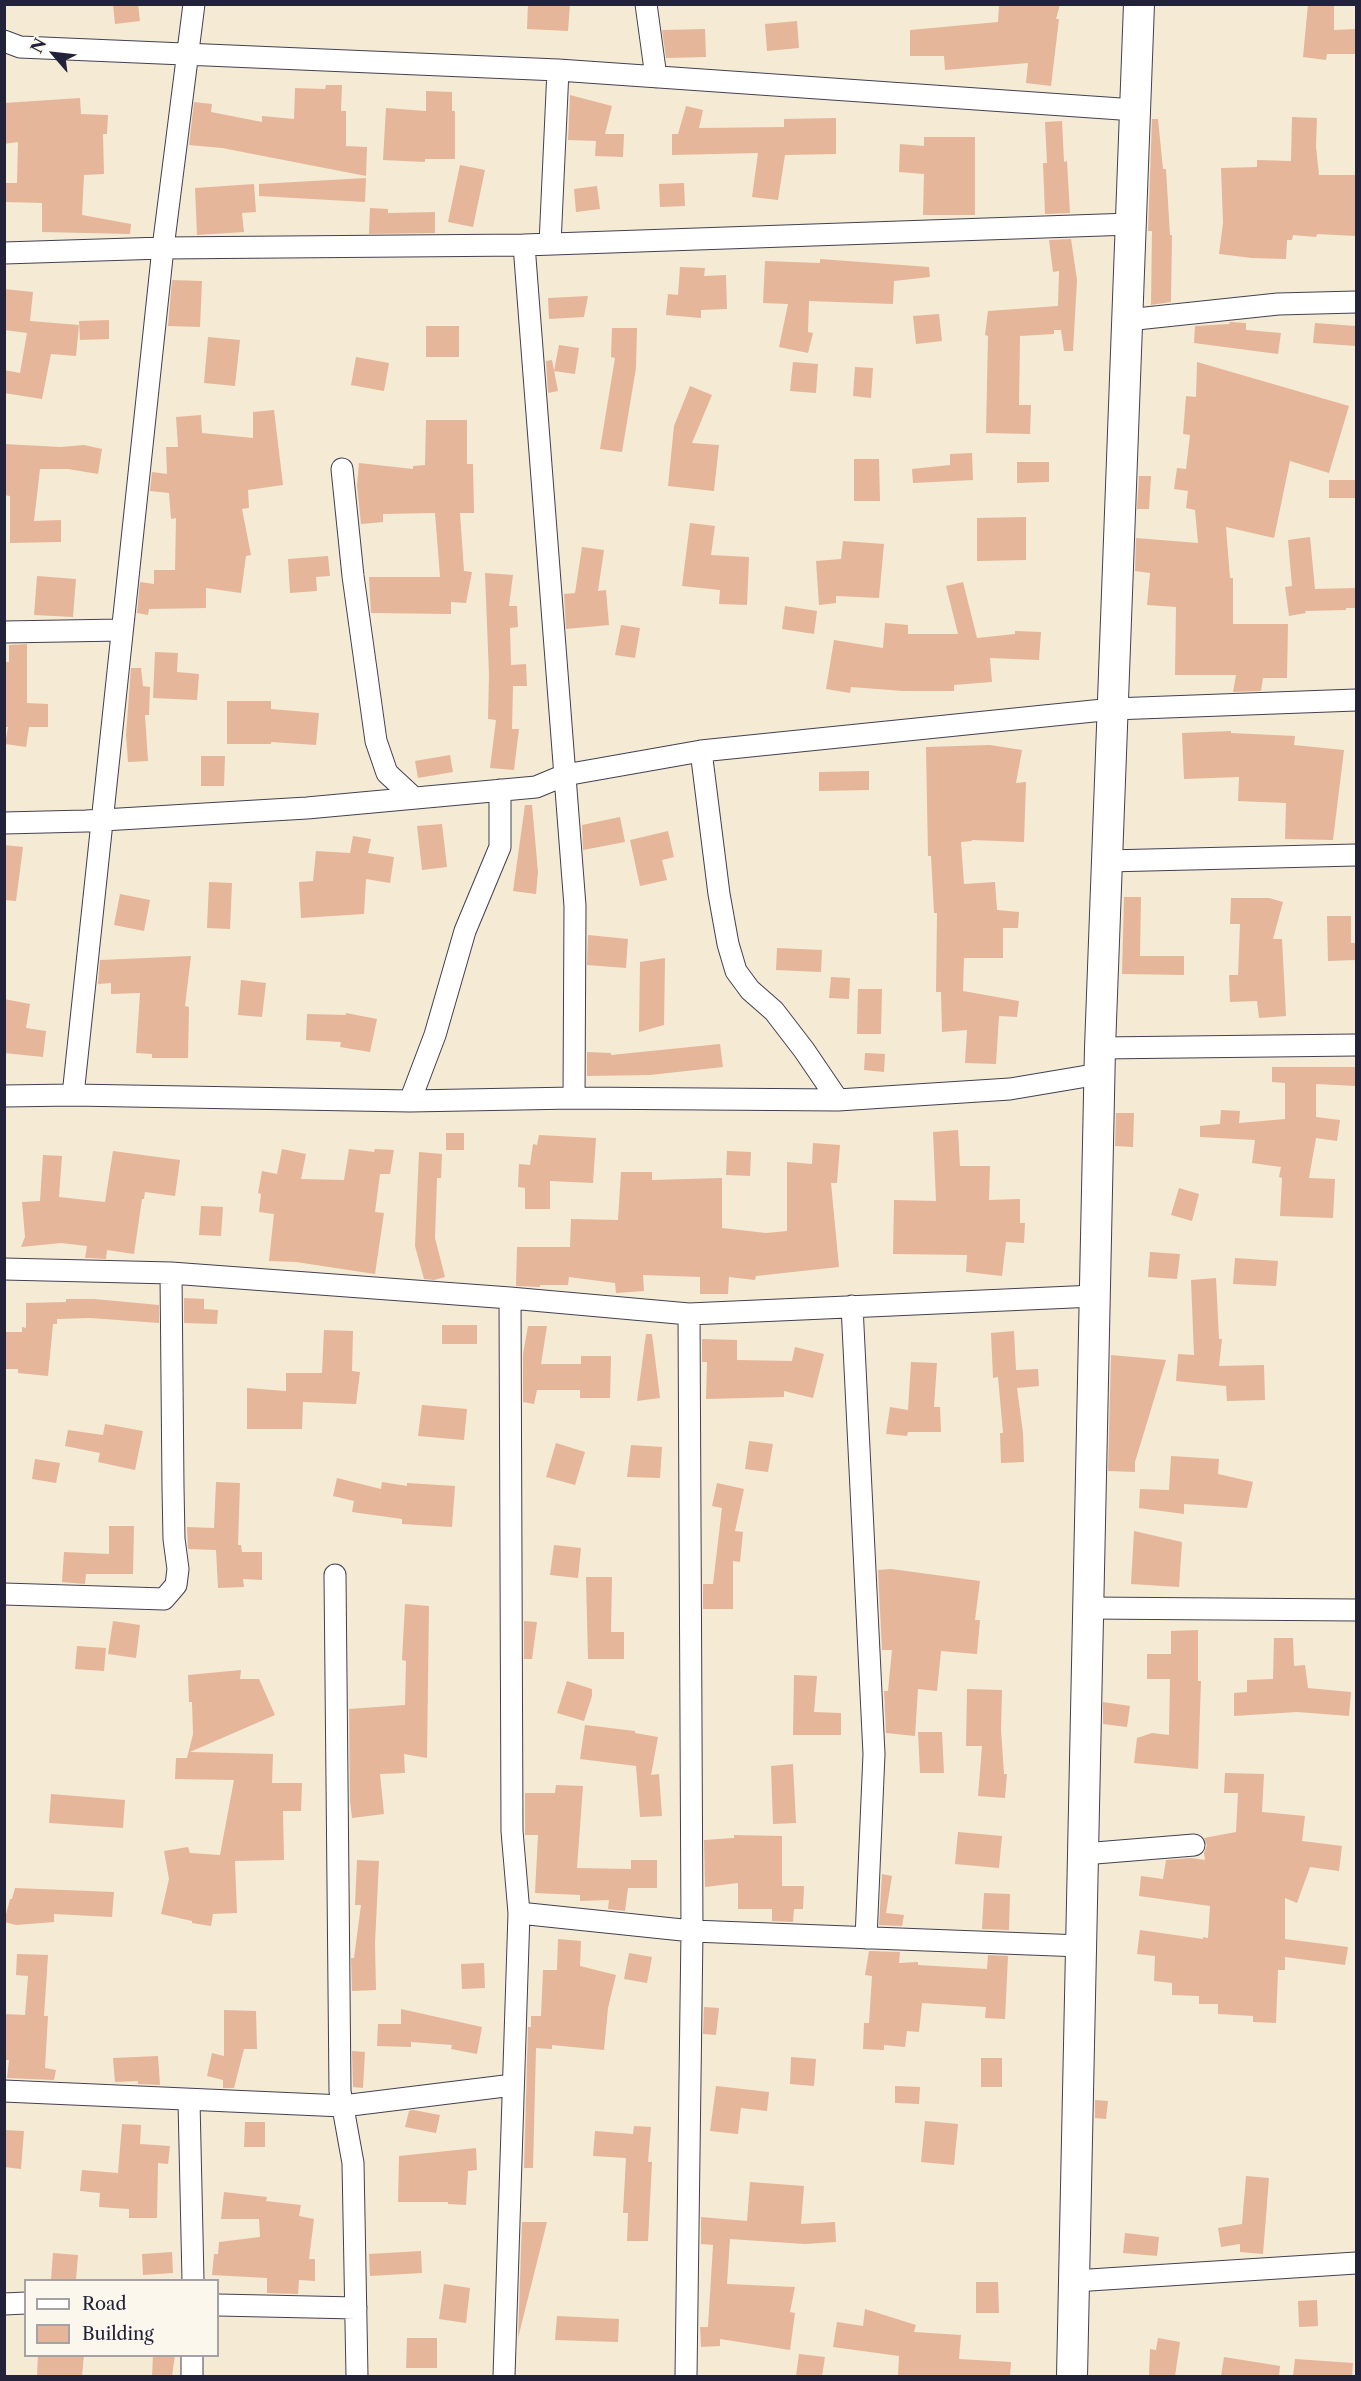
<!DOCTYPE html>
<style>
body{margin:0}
#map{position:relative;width:1361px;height:2381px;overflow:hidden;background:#f5ead4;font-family:"Libre Caslon Text",serif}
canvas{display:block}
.frame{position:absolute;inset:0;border:6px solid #22223b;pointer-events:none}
.legend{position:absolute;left:24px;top:2279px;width:195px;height:78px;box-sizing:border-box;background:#fbf7ec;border:2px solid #a4a2a5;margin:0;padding:8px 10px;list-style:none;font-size:18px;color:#22223b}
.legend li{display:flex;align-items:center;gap:12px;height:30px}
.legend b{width:30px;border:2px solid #a4a2a5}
.north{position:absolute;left:24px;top:24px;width:60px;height:60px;-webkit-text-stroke:4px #fbf7ec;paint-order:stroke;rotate:298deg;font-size:16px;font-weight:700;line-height:24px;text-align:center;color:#22223b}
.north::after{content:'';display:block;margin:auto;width:21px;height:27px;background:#22223b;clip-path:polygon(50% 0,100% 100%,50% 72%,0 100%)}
</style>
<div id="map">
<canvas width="1361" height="2381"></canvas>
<div class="frame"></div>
<ul class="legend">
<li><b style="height:8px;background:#fff"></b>Road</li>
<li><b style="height:16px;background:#e5b69a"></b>Building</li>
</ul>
<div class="north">N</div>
</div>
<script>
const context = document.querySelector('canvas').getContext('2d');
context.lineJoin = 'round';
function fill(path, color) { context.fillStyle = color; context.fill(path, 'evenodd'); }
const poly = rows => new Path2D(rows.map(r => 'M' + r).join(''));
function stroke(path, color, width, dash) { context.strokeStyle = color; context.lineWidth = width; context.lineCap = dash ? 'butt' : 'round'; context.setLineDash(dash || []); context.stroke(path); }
fill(poly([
 [113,4,138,4,140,21,115,24],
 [528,4,570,4,568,31,527,29],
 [999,4,1060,4,1056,19,1059,19,1051,86,1026,83,1028,63,945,70,944,56,910,56,910,30,998,22],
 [1308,4,1334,4,1334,30,1356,29,1356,54,1327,54,1326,60,1303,57],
 [797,21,799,48,767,51,765,24],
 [705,29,706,57,666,58,662,30],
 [326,85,342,85,341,111,346,111,346,146,367,147,366,176,222,148,189,145,194,102,212,104,211,112,262,122,262,116,294,119,295,88,325,89],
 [426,91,452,92,452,111,455,111,455,159,425,159,425,162,383,160,386,108,426,111],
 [570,95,612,106,605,134,624,134,623,157,595,156,596,141,568,140],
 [80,98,81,114,108,115,107,134,103,134,104,174,84,175,82,215,131,224,130,234,42,232,42,203,4,202,4,183,17,183,18,142,4,144,4,103],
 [686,106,703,110,699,128,784,127,784,119,836,118,836,154,785,155,778,200,752,197,758,153,672,155,672,134,678,134],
 [1292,117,1317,118,1316,147,1319,175,1356,175,1356,236,1317,234,1316,237,1293,235,1292,240,1287,240,1286,259,1252,258,1219,254,1223,223,1221,168,1257,167,1257,160,1291,161],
 [1152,119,1158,119,1163,169,1166,169,1170,235,1172,235,1171,302,1151,305,1152,231,1148,231],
 [1062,121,1064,162,1067,161,1070,213,1045,214,1043,163,1047,163,1045,122],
 [924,137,975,137,975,215,923,215,924,174,899,172,900,144,924,146],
 [460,165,485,170,473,227,448,222],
 [366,178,365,202,259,196,259,184],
 [684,183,685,206,660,207,659,184],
 [254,184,256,212,242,213,244,232,197,235,195,188],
 [597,186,600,209,576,212,574,189],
 [370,208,388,209,388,213,435,212,435,233,369,234],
 [1071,239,1077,280,1073,351,1064,351,1061,330,1054,330,1054,334,1020,336,1019,405,1031,405,1030,434,986,433,988,336,985,335,988,311,1058,306,1059,271,1053,272,1049,240],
 [820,259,929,267,930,277,894,281,893,304,809,301,808,332,813,333,808,353,779,347,788,304,763,303,765,261,820,263],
 [680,267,705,268,704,276,726,275,727,309,701,310,701,318,666,315,668,294,678,295],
 [172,280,202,281,200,327,168,326],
 [4,289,33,292,30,321,79,325,76,356,51,354,42,399,4,393,4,370,20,373,27,333,4,330],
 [588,296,584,317,549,319,548,298],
 [939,314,942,341,916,344,913,316],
 [109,320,109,339,80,340,79,321],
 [1230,322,1246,323,1246,330,1281,333,1278,354,1194,343,1195,326,1229,324],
 [1315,323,1356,326,1356,346,1313,343],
 [426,326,459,326,459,357,426,357],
 [612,328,637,328,636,368,622,452,600,449,615,358,611,357],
 [208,337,240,340,235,386,204,383],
 [559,345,579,348,575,374,554,371],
 [356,357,389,363,384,391,351,385],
 [552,360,558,391,548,393,546,361],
 [793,362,818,364,816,393,790,391],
 [1197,362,1349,406,1329,473,1290,461,1274,538,1226,527,1230,578,1233,578,1233,624,1288,624,1287,678,1263,678,1261,691,1233,692,1236,675,1175,675,1176,607,1147,605,1150,573,1135,571,1136,538,1198,543,1195,510,1186,508,1188,491,1174,489,1177,468,1186,469,1190,435,1183,434,1186,396,1196,397],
 [855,367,873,368,871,398,853,396],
 [690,386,712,395,692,443,719,445,714,491,668,486,674,426],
 [274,410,283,485,248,490,249,508,242,509,251,555,246,556,241,593,206,588,206,608,149,609,148,615,137,613,140,582,154,584,154,570,175,570,176,518,171,519,169,493,150,491,152,472,167,474,166,447,178,447,176,417,201,415,202,433,253,438,253,412],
 [426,420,467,420,467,464,473,464,474,513,460,513,464,571,472,572,466,603,451,602,451,614,371,613,369,577,440,577,435,513,383,514,383,522,361,524,357,485,359,463,413,469,413,466,425,465],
 [4,444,61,447,84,445,102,449,98,474,68,469,40,469,34,521,61,520,61,542,10,543,10,496,4,495],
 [972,453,973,480,913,483,912,469,950,465,950,454],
 [854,459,879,459,880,501,854,501],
 [1017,462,1049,462,1049,482,1017,483],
 [1139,476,1151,476,1149,509,1137,509],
 [1329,480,1356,480,1356,498,1329,498],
 [1026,517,1026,560,977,561,977,518],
 [690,523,715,526,711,555,749,557,747,605,719,604,720,590,682,586],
 [1310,537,1315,589,1356,588,1356,608,1346,608,1346,610,1305,611,1306,613,1289,616,1285,587,1292,586,1288,540],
 [843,541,884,544,879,598,836,596,836,603,819,605,816,561,841,559],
 [582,547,604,550,598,591,606,590,609,625,566,629,564,594,575,593],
 [328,556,330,576,316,577,317,591,290,593,288,559],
 [485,573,513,575,509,606,517,606,518,627,510,628,511,665,526,664,527,686,513,686,512,729,519,729,514,770,490,768,496,720,488,719,489,675],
 [37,576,76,579,73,617,34,615],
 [963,582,977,638,1015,634,1015,631,1041,632,1039,660,990,658,992,682,954,685,954,691,903,691,851,687,850,693,826,689,834,640,883,648,885,623,908,625,908,634,958,634,946,586],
 [785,606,817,611,814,634,782,629],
 [621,625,640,628,635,658,615,655],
 [27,644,27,703,48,704,48,727,29,727,26,747,5,744,8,727,4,727,4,718,5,662,9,662,9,645],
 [155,652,178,653,177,672,199,674,197,700,153,698],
 [131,668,141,668,143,686,150,687,149,715,145,715,148,761,128,762,126,735],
 [227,701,271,701,271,709,319,713,316,745,271,742,271,744,227,744],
 [1231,731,1231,733,1295,736,1294,745,1344,750,1333,840,1285,839,1286,803,1238,801,1239,777,1184,779,1182,733],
 [990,745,1022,750,1016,783,1026,782,1024,842,972,840,972,841,961,842,964,884,995,882,997,910,1019,912,1018,928,1003,928,1003,958,964,958,963,991,1019,1001,1017,1017,999,1016,996,1064,965,1063,967,1030,942,1032,941,992,936,992,937,913,934,913,931,856,928,856,926,747],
 [450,755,453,772,418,778,415,761],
 [201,756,225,756,224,786,201,786],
 [869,771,869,790,819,791,819,772],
 [525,805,532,805,538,872,536,894,513,891],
 [620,817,625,842,583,850,582,825],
 [442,824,447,867,422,870,417,826],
 [668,831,674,857,662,860,667,880,640,886,630,840],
 [353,836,371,839,368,853,394,857,390,883,366,879,364,914,301,918,299,882,313,881,316,851,350,853],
 [4,845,23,847,16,901,4,900],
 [209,882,232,883,230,929,207,928],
 [120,894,150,900,144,931,114,925],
 [1124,897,1141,897,1140,956,1184,956,1184,975,1122,974],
 [1231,898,1269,898,1283,902,1273,939,1282,939,1286,1016,1259,1018,1257,1001,1230,1002,1229,975,1238,975,1240,924,1230,924],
 [1327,916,1351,916,1351,943,1356,943,1356,960,1328,961],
 [588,935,628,939,626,968,587,965],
 [777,948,822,950,821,972,776,970],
 [191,956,185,1006,189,1007,188,1058,152,1058,152,1054,136,1053,140,993,111,994,111,983,98,984,100,960],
 [665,958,664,1025,639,1032,640,962],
 [831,977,850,978,849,999,829,998],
 [241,980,266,983,262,1017,238,1015],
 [858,989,882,989,881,1034,857,1034],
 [4,999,30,1004,26,1028,46,1031,43,1057,4,1053],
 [346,1013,377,1019,370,1052,340,1047,341,1042,306,1040,307,1014,346,1015],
 [720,1044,723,1067,650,1075,587,1076,587,1052,611,1053,611,1055],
 [865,1053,885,1054,884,1072,864,1070],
 [1272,1067,1356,1067,1356,1086,1316,1084,1316,1117,1340,1120,1337,1141,1316,1138,1309,1178,1335,1179,1333,1218,1280,1216,1282,1178,1279,1177,1281,1167,1252,1163,1255,1140,1200,1137,1200,1126,1220,1124,1221,1110,1240,1111,1239,1123,1285,1119,1285,1083,1272,1082],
 [1116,1113,1134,1113,1133,1147,1115,1146],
 [958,1130,960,1166,990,1166,989,1200,1020,1199,1020,1223,1025,1223,1024,1243,1006,1242,1002,1276,966,1272,967,1255,893,1254,894,1200,936,1201,933,1132],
 [446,1133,464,1133,464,1150,446,1150],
 [539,1135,596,1138,593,1183,550,1181,550,1209,525,1209,525,1188,518,1187,519,1164,530,1165,533,1144,537,1145],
 [813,1143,840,1145,837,1183,831,1183,839,1267,756,1276,755,1280,729,1277,728,1294,700,1294,700,1277,643,1275,644,1291,616,1293,615,1283,569,1277,568,1285,540,1285,540,1287,516,1286,517,1247,570,1247,571,1219,618,1220,621,1172,652,1172,652,1180,722,1178,722,1228,766,1233,787,1231,787,1162,812,1164],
 [282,1149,306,1154,301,1179,344,1180,349,1149,374,1152,375,1149,394,1150,390,1174,380,1174,375,1212,384,1213,375,1274,296,1262,269,1261,274,1214,259,1212,261,1194,258,1193,262,1171,277,1174],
 [113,1151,180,1160,175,1196,145,1192,144,1199,142,1199,134,1254,107,1250,106,1259,90,1258,85,1258,87,1246,61,1243,21,1247,25,1237,22,1202,40,1201,43,1155,62,1156,59,1197,105,1202],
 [727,1151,751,1152,750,1176,726,1175],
 [419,1152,442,1154,441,1178,437,1178,435,1238,445,1277,434,1280,424,1279,415,1246],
 [1179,1188,1199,1194,1192,1221,1171,1215],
 [201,1206,223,1207,221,1236,199,1235],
 [1150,1252,1180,1254,1177,1279,1148,1277],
 [1235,1258,1278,1261,1276,1286,1233,1284],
 [1216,1278,1219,1339,1222,1339,1219,1366,1264,1365,1265,1400,1227,1401,1226,1386,1176,1381,1178,1354,1194,1355,1191,1280],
 [184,1298,204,1299,204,1309,218,1310,217,1324,184,1323],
 [66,1299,94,1299,159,1305,159,1323,90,1318,57,1319,57,1324,53,1324,48,1376,18,1373,18,1369,4,1369,4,1332,22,1332,22,1327,26,1328,26,1303,66,1302],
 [442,1325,477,1325,477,1344,442,1344],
 [528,1326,547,1326,541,1364,581,1364,581,1356,611,1356,610,1398,580,1398,580,1390,537,1390,534,1404,523,1402,523,1354],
 [324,1330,353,1331,352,1371,360,1372,356,1404,303,1402,302,1429,247,1429,247,1388,286,1391,286,1373,322,1373],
 [1014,1331,1016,1370,1038,1369,1039,1386,1017,1388,1023,1433,1024,1462,1001,1463,1000,1433,1003,1433,998,1377,993,1378,991,1333],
 [646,1334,652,1334,660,1398,637,1401],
 [702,1339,737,1340,737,1360,792,1361,795,1347,824,1354,813,1398,784,1391,784,1397,706,1399,707,1362,702,1362],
 [1111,1355,1166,1360,1135,1462,1135,1472,1108,1471],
 [911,1362,937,1363,934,1407,940,1407,941,1432,908,1432,907,1436,886,1434,890,1407,908,1410],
 [422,1405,467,1409,464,1440,418,1436],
 [105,1424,143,1431,135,1470,98,1462,100,1453,65,1446,68,1430,103,1435],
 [749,1441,773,1444,768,1472,745,1469],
 [556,1443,585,1452,575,1485,546,1477],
 [631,1445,662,1447,660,1478,627,1477],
 [1171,1456,1219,1459,1218,1474,1253,1482,1247,1508,1184,1504,1184,1514,1139,1508,1140,1489,1169,1490],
 [35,1459,60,1463,56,1483,32,1479],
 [337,1478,381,1489,382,1482,407,1486,407,1483,455,1486,452,1527,402,1524,402,1519,352,1512,354,1501,333,1496],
 [216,1482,240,1483,238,1545,241,1545,242,1552,262,1552,262,1580,243,1579,244,1587,218,1588,216,1550,188,1549,187,1527,214,1528],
 [717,1483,744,1489,735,1531,743,1532,740,1562,733,1561,733,1609,703,1609,703,1584,713,1584,722,1508,712,1506],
 [109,1526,134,1526,133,1574,86,1574,85,1584,62,1582,64,1552,109,1554],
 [1134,1531,1182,1542,1179,1587,1131,1584],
 [554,1545,581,1548,578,1578,550,1575],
 [891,1569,980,1581,975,1620,980,1620,977,1654,941,1651,937,1691,918,1689,915,1736,886,1733,884,1691,888,1691,892,1650,882,1650,878,1570],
 [586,1577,612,1577,611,1632,624,1632,624,1659,588,1659],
 [405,1604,429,1606,427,1758,404,1754,405,1773,380,1774,384,1814,352,1818,350,1801,349,1709,405,1705,406,1661,402,1660],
 [113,1621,140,1625,136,1658,108,1654],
 [524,1621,537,1622,532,1659,524,1659],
 [1198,1630,1198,1681,1201,1681,1198,1769,1134,1763,1137,1738,1152,1733,1169,1735,1170,1679,1147,1679,1147,1654,1171,1654,1171,1631],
 [1274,1638,1293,1638,1294,1666,1305,1665,1308,1688,1351,1692,1349,1716,1297,1712,1234,1716,1234,1693,1247,1692,1247,1680,1273,1679],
 [77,1646,106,1648,104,1671,75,1669],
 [241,1670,240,1679,259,1679,275,1715,190,1752,273,1754,272,1783,302,1783,301,1811,283,1811,284,1860,235,1861,237,1913,213,1914,211,1926,192,1923,192,1921,161,1914,169,1879,164,1851,188,1847,190,1853,220,1855,234,1780,175,1779,176,1758,187,1758,193,1734,192,1702,189,1702,188,1675],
 [794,1675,817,1676,814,1712,841,1713,841,1735,793,1735],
 [567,1681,592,1689,592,1696,584,1721,557,1713],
 [967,1689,1002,1690,1001,1730,1004,1774,1007,1774,1005,1798,978,1796,982,1746,966,1746],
 [1103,1702,1130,1706,1127,1727,1103,1724],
 [585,1725,635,1731,635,1733,658,1737,651,1775,659,1774,662,1816,640,1817,636,1766,580,1759],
 [918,1732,942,1732,944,1773,920,1773],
 [793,1764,796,1823,773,1824,771,1766],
 [1225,1773,1264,1774,1262,1812,1305,1816,1302,1841,1342,1846,1339,1871,1310,1867,1297,1903,1285,1898,1285,1939,1348,1947,1345,1965,1285,1957,1285,1970,1278,1970,1276,2023,1253,2022,1253,2016,1218,2014,1218,2004,1199,2004,1199,1996,1172,1995,1172,1983,1154,1981,1155,1956,1137,1954,1140,1930,1203,1939,1203,1937,1208,1938,1210,1906,1139,1896,1141,1876,1163,1879,1166,1860,1191,1858,1205,1860,1204,1853,1207,1845,1204,1838,1236,1832,1238,1793,1224,1793],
 [556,1785,583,1786,577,1868,631,1869,631,1860,657,1860,657,1888,628,1888,625,1911,608,1909,609,1900,580,1901,580,1895,535,1893,538,1835,525,1835,525,1793,555,1793],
 [51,1794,125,1800,123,1828,49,1823],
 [958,1832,1002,1836,999,1868,955,1864],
 [734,1835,782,1836,782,1886,804,1886,803,1909,794,1909,793,1922,772,1921,772,1909,738,1909,738,1883,705,1887,704,1840,734,1838],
 [357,1860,379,1861,375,1943,376,1990,352,1991,351,1958,354,1958,361,1905,355,1905],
 [882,1874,892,1876,886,1913,904,1915,902,1926,879,1925],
 [15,1888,114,1892,112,1917,54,1914,54,1922,16,1925,4,1922,10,1899,12,1899],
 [984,1893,1010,1894,1009,1930,982,1929],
 [558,1939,581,1941,580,1966,616,1975,608,2008,604,2050,552,2045,552,2049,536,2048,533,2168,524,2168,528,2027,531,2027,531,2016,541,2016,543,1970,557,1970],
 [869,1951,900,1952,899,1963,918,1962,918,1965,987,1969,988,1955,1008,1956,1005,2019,985,2018,986,2007,922,2003,919,2032,907,2031,905,2047,884,2045,884,2050,863,2049,864,2023,869,2023,872,1976,865,1975],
 [629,1953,652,1957,647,1983,624,1979],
 [17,1954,48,1955,44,2016,48,2016,45,2068,56,2070,54,2080,7,2078,9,2060,4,2060,4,2014,25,2015,28,1976,16,1975],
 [484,1963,485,1988,462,1989,461,1964],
 [704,2007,719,2008,716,2035,703,2034],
 [401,2009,482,2027,477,2054,451,2049,452,2045,411,2042,411,2047,377,2046,378,2024,401,2024],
 [224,2010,256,2011,257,2049,244,2049,234,2088,223,2088,223,2080,207,2076,212,2053,224,2056],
 [352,2051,365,2052,363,2088,353,2087],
 [158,2056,160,2085,138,2084,138,2081,115,2082,113,2058],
 [791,2057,816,2059,814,2086,790,2084],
 [981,2058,1002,2058,1002,2087,981,2087],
 [716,2086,769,2092,767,2111,741,2108,738,2134,710,2131],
 [895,2086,920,2087,919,2104,895,2103],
 [1095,2100,1108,2101,1106,2119,1095,2118],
 [413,2110,440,2115,436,2133,405,2127,409,2111],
 [925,2121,958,2124,954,2165,921,2162],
 [245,2122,265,2122,265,2147,244,2147],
 [122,2124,141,2125,140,2144,170,2146,168,2164,158,2163,157,2218,129,2218,129,2209,99,2207,100,2193,80,2191,82,2170,118,2173],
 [634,2126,651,2127,648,2162,652,2162,648,2241,627,2241,628,2213,623,2213,626,2158,593,2156,595,2131,633,2134],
 [4,2130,24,2131,21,2169,4,2167],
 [476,2148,477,2170,468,2171,466,2205,448,2204,448,2202,398,2202,399,2156],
 [1246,2176,1269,2178,1263,2254,1240,2252,1240,2244,1221,2247,1218,2228,1242,2224],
 [750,2182,804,2186,801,2224,835,2222,836,2242,805,2244,730,2239,727,2284,795,2287,790,2312,795,2313,790,2350,720,2339,720,2346,701,2347,700,2327,708,2327,713,2245,701,2244,701,2217,747,2221],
 [224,2192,267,2197,266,2201,301,2205,299,2216,314,2219,309,2259,315,2259,315,2281,299,2280,298,2294,267,2293,267,2278,212,2275,214,2254,218,2254,219,2242,260,2237,259,2219,221,2219],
 [522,2222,547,2222,518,2338],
 [1125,2233,1159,2237,1157,2256,1123,2253],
 [421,2251,422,2273,370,2276,369,2254],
 [172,2252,173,2273,143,2275,142,2254],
 [53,2253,78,2255,76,2280,51,2280],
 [976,2282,998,2282,999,2313,976,2313],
 [444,2284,470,2288,466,2323,439,2319],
 [1317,2300,1318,2326,1299,2327,1298,2301],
 [865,2309,916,2325,914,2332,961,2335,959,2359,1011,2362,1010,2376,898,2376,899,2356,833,2347,837,2322,863,2326],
 [557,2316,619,2319,618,2342,555,2340],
 [407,2338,437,2338,437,2368,406,2368],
 [1158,2338,1180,2342,1175,2376,1149,2376,1150,2349,1156,2350],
 [799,2354,825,2357,822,2376,796,2376],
 [38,2355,84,2355,82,2376,37,2376],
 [153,2355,175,2355,172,2376,152,2376],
 [1224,2357,1280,2366,1279,2376,1221,2376],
 [1295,2359,1353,2363,1352,2376,1293,2376]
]), '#e5b69a');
const street = poly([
 [646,4,656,77],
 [4,41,20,47,558,70,1135,110],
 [550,244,558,70],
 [524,245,575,906,574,1098],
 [4,253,163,248,524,245,1131,224],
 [1127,320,1278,304,1356,302],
 [342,469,353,576,376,741,387,773,414,798],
 [4,632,122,630],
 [701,751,719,894,728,944,736,971,750,990,774,1011,804,1050,838,1100],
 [4,823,86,821,307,808,536,787,565,775,701,751,1113,709,1356,700],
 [1107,861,1356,855],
 [1100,1048,1356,1045],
 [73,1095,163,248,194,4],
 [4,1096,73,1095,410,1101,574,1098,838,1100,1010,1089,1099,1074],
 [410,1101,435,1035,465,931,500,847,500,790],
 [4,1269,171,1273,510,1298,689,1314,1095,1296],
 [852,1306,874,1754,866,1938],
 [335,1575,340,2091,353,2163,357,2376],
 [4,1594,164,1599,176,1585,178,1569,174,1539,173,1487,171,1273],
 [1088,1608,1356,1610],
 [1083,1854,1194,1845],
 [519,1913,692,1931,1081,1946],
 [4,2091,343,2106,513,2085],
 [189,2101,193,2280],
 [1074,2281,1356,2263],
 [4,2304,26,2303],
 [218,2305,356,2308],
 [192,2376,192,2356],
 [504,2376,519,1913,512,1831,510,1298],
 [686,2376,692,1931,689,1314]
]);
const secondary = poly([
 [1072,2376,1100,1048,1139,4]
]);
stroke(street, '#424052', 23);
stroke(secondary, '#424052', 32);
stroke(street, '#fff', 21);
stroke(secondary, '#fff', 30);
</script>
